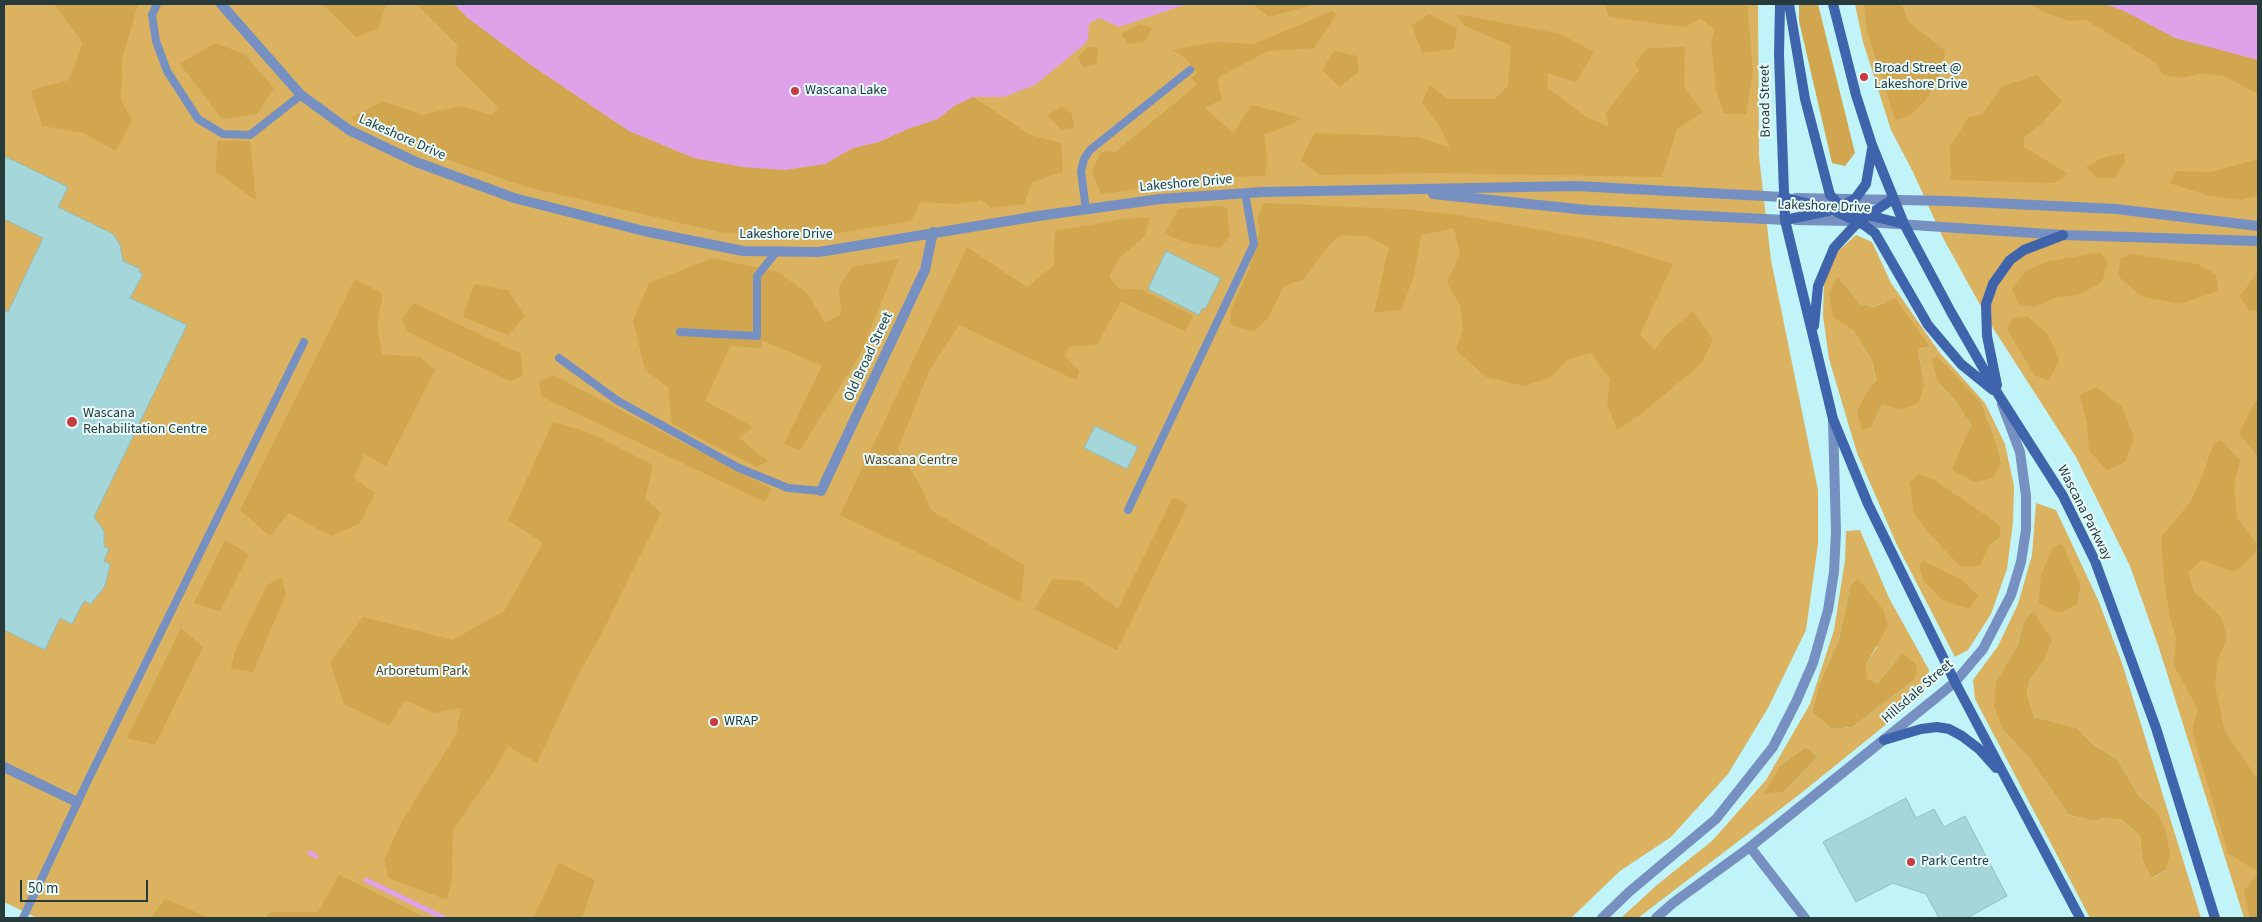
<!DOCTYPE html>
<style>
body{margin:0}
#map{position:relative;width:2262px;height:922px;overflow:hidden;background:#c1f4f8;font-family:"Source Sans 3",sans-serif}
canvas{display:block}
.frame{position:absolute;inset:0;border:5px solid #273b3d;pointer-events:none}
.scale{position:absolute;left:20px;top:880px;width:128px;height:22px;box-sizing:border-box;border:2px solid #273b3d;border-top:0;padding-left:6px;font-size:15px;line-height:18px;white-space:nowrap;color:#273b3d;-webkit-text-stroke:4px #e7fbfc;paint-order:stroke}
</style>
<div id="map">
<canvas width="2262" height="922"></canvas>
<div class="frame"></div>
<div class="scale">50 m</div>
</div>
<script>
const context = document.querySelector('canvas').getContext('2d');
context.lineJoin = 'round';
function fill(path, color) { context.fillStyle = color; context.fill(path, 'evenodd'); }
const poly = rows => new Path2D(rows.map(r => 'M' + r).join(''));
function stroke(path, color, width, dash) { context.strokeStyle = color; context.lineWidth = width; context.lineCap = dash ? 'butt' : 'round'; context.setLineDash(dash || []); context.stroke(path); }
function drawText(font, color, halo, rows, align = 'center') {
  context.font = font + ' "Source Sans 3",sans-serif'; context.lineWidth = 4; context.setLineDash([]); context.textBaseline = 'middle'; context.strokeStyle = halo; context.fillStyle = color; for (const [text, x, y, turn = 0] of rows) {
    context.save(); context.translate(x, y); context.rotate((+turn || 0) * Math.PI / 180); context.textAlign = isNaN(turn) ? turn : align; if (halo) context.strokeText(text, 0, 0); context.fillText(text, 0, 0); context.restore();
  }
}
fill(poly([
 [4,4,1758,4,1759,156,1771,260,1818,490,1818,544,1806,630,1768,708,1728,774,1671,837,1620,871,1571,918,37,918,4,902],
 [1855,4,2258,4,2258,918,2244,918,2159,648,2130,566,2076,457,1993,328,1943,238,1913,172,1891,130,1863,42],
 [1856,235,1872,242,1891,283,1940,353,1985,403,2005,444,2014,486,2013,522,2007,569,1991,614,1968,650,1955,657,1897,545,1857,453,1829,359,1823,316,1824,282,1836,253],
 [1838,277,1861,304,1874,307,1885,302,1930,347,1918,349,1924,384,1882,404,1877,414,1865,395,1876,382,1872,361,1853,330],
 [1938,382,1982,404,1996,442,2001,462,1964,443,1971,425,1956,402],
 [1973,509,2000,525,2000,538,1988,547],
 [2036,503,2056,510,2099,602,2122,663,2201,918,2090,918,1975,699,1973,680,1998,646,2018,604,2032,555],
 [2062,545,2081,584,2078,604,2053,547],
 [2033,611,2044,660,2030,680,2027,693,2034,717,2078,728,2090,742,2117,759,2139,796,2155,810,2166,870,2153,878,2142,860,2140,836,2122,820,2104,818,2094,821,2069,815,2028,757,2003,730,1996,681,2018,645,2024,621],
 [1860,530,1889,598,1929,670,1925,693,1800,794,1638,918,1621,918,1658,884,1712,841,1766,780,1810,704,1834,630,1845,560,1846,531],
 [1850,586,1877,647,1866,665,1866,679,1878,683,1902,653,1915,679,1853,727,1831,729,1812,712,1819,685,1839,639],
 [1805,747,1818,756,1785,791,1780,766]
]), '#dbb25f');
fill(poly([
 [54,4,138,4,122,60,121,100,132,120,116,151,84,133,42,126,31,90,69,80,83,43],
 [322,4,386,4,379,28,356,37],
 [417,4,454,4,469,19,531,65,629,131,694,158,743,167,784,170,825,164,853,148,879,142,908,129,937,119,954,106,973,97,1031,135,1061,143,1063,172,1032,182,1024,204,992,208,981,200,956,204,921,202,911,221,832,234,772,237,719,232,523,186,412,147,350,118,383,101,422,115,460,106,492,115,498,107,456,65,457,45],
 [1253,4,1315,4,1269,17],
 [1747,4,1753,71,1746,114,1724,113,1716,90,1711,44,1714,29,1701,19,1685,27,1609,17,1605,5],
 [1799,4,1818,4,1855,153,1845,166,1832,163,1799,21],
 [1864,4,1902,4,1908,21,1945,51,1941,73,1926,100,1910,116,1895,120,1867,31],
 [2031,4,2105,4,2258,60,2258,94,2224,76,2202,73,2182,78,2163,75,2155,62,2086,20,2069,21,2045,13],
 [1332,11,1336,15,1314,48,1268,51,1217,78,1222,99,1205,108,1233,133,1252,105,1302,118,1284,128,1264,134,1267,159,1265,176,1222,177,1101,194,1092,173,1100,153,1107,151,1114,153,1197,85,1191,78,1197,73,1185,58,1173,50,1214,42,1254,44],
 [1429,14,1457,28,1454,49,1422,53,1412,25],
 [1456,14,1560,34,1594,52,1576,82,1548,73,1547,88,1587,117,1609,127,1606,113,1639,70,1635,63,1648,48,1685,47,1684,87,1703,112,1677,129,1662,177,1434,173,1320,175,1301,161,1314,133,1418,137,1450,148,1440,127,1422,102,1430,85,1447,99,1495,99,1508,86,1511,46,1465,26],
 [1140,24,1152,28,1145,41,1128,44,1121,34],
 [215,43,244,54,274,88,257,114,222,119,180,64],
 [1087,47,1098,47,1097,64,1083,67,1078,58],
 [1334,51,1357,56,1359,71,1340,87,1322,70],
 [2037,75,2062,101,2040,125,2024,137,2023,146,2068,174,2054,183,1951,180,1950,147,1969,117,1982,115,2003,86],
 [1062,106,1072,114,1074,128,1062,130,1047,116],
 [217,141,250,141,256,200,216,172],
 [2124,153,2125,161,2115,178,2098,178,2086,167,2102,158],
 [2258,159,2258,196,2241,200,2206,195,2169,183,2177,171,2211,172],
 [1264,203,1402,209,1459,215,1599,241,1673,264,1640,334,1654,350,1667,334,1693,311,1713,340,1701,364,1642,413,1617,430,1607,403,1610,379,1591,353,1567,360,1551,377,1524,386,1486,377,1456,350,1463,329,1460,305,1447,283,1460,253,1454,228,1421,235,1414,276,1401,310,1374,313,1389,247,1366,236,1341,235,1327,247,1304,279,1284,286,1268,318,1254,332,1230,324,1231,310,1250,267,1260,230,1257,219],
 [1221,206,1227,209,1230,237,1219,248,1188,243,1164,234,1179,209],
 [1150,217,1144,237,1120,257,1109,276,1118,288,1142,290,1193,316,1185,331,1121,302,1097,344,1069,347,1065,356,1079,371,1076,380,959,325,929,371,898,449,920,485,931,510,1025,566,1020,602,840,515,967,247,1027,287,1054,265,1055,231,1124,219],
 [2100,252,2108,263,2102,282,2078,295,2054,298,2035,307,2018,304,2012,288,2026,271,2046,262],
 [2132,254,2197,264,2216,274,2218,291,2180,304,2141,296,2118,276,2121,258],
 [712,258,778,272,807,293,825,323,841,314,839,287,852,267,899,259,861,353,800,450,784,444,822,366,762,340,761,348,730,346,705,401,753,427,739,438,768,461,757,467,672,424,668,387,645,370,633,321,649,283],
 [2258,272,2258,310,2249,311,2240,296],
 [1838,277,1861,304,1874,307,1895,298,1930,347,1918,349,1924,384,1919,402,1901,410,1882,404,1871,427,1862,430,1857,413,1865,395,1876,381,1872,361,1853,330,1833,317,1829,293],
 [355,279,383,294,377,326,382,354,420,357,435,370,386,466,364,454,354,478,375,493,360,523,331,536,289,513,270,536,240,510],
 [474,284,508,290,525,316,508,335,463,317],
 [414,303,521,354,523,376,510,381,408,332,401,319],
 [2027,316,2048,334,2059,360,2049,381,2034,375,2007,329,2012,319],
 [1937,356,1982,404,1996,442,2001,462,1993,478,1975,482,1952,470,1971,425,1956,402,1938,382,1932,359],
 [553,375,772,489,765,502,542,397,539,382],
 [2096,387,2122,407,2134,437,2125,462,2107,470,2089,451,2087,423,2080,395],
 [2258,400,2258,455,2257,455,2239,434,2254,403],
 [553,422,588,432,653,465,645,499,661,513,601,635,579,673,537,763,508,746,493,773,453,829,452,879,447,900,389,878,384,860,402,821,456,735,461,708,434,713,405,700,389,726,344,704,330,662,363,617,453,640,504,611,543,543,508,520],
 [2221,440,2240,460,2234,486,2237,518,2257,544,2255,554,2234,572,2202,560,2188,572,2194,592,2221,617,2227,638,2218,660,2215,686,2225,732,2258,780,2258,872,2228,853,2192,731,2198,709,2174,666,2176,637,2170,618,2164,580,2161,537,2191,501,2202,477,2213,445],
 [1918,474,1934,480,2000,525,2000,538,1988,547,1980,566,1960,566,1927,531,1913,511,1910,483],
 [1173,497,1188,505,1117,650,1034,609,1053,579,1081,581,1118,609],
 [225,540,249,554,220,611,194,603],
 [2062,544,2081,584,2078,604,2059,613,2039,603,2041,575,2053,547],
 [1924,561,1962,580,1978,596,1969,609,1942,600,1923,580,1919,565],
 [282,577,286,594,253,672,231,668,235,651,267,585],
 [1858,579,1883,609,1888,626,1866,665,1867,679,1878,683,1902,653,1917,665,1915,679,1853,727,1831,729,1812,712,1819,685,1839,639,1850,586],
 [2033,611,2052,640,2044,660,2030,680,2027,693,2034,717,2078,728,2090,742,2117,759,2139,796,2155,810,2165,828,2170,853,2166,870,2152,878,2142,860,2140,836,2122,820,2104,818,2094,821,2069,815,2028,757,2003,730,1994,706,1996,681,2018,645,2024,621],
 [181,628,203,647,155,745,127,738],
 [1805,747,1818,756,1785,791,1764,794,1780,766],
 [559,863,595,880,582,918,533,918],
 [2258,873,2258,918,2250,918,2244,891],
 [339,875,427,918,264,918,271,912,318,912],
 [165,899,210,918,151,918]
]), '#d1a64e');
fill(poly([
 [454,4,1187,4,1119,27,1100,18,1089,23,1088,39,1085,44,1035,85,1004,97,973,97,954,106,938,119,908,129,879,142,853,148,825,164,784,170,743,167,694,158,629,131,531,65,469,19],
 [2105,4,2258,4,2258,60,2175,38,2124,11]
]), '#dfa2e8');
stroke(poly([
 [310,853,316,856],
 [366,880,444,918]
]), '#dfa2e8', 5);
const building = poly([
 [4,156,68,187,58,207,113,234,120,245,123,261,140,269,139,272,143,274,130,298,187,325,94,517,104,531,104,546,109,549,104,561,110,564,105,586,91,604,84,601,72,624,60,618,45,650,4,630,4,310,8,312,43,238,4,219,4,156],
 [1166,251,1221,278,1205,309,1202,308,1199,315,1148,289,1166,251],
 [1095,426,1138,447,1127,469,1084,448,1095,426],
 [1906,798,1916,818,1934,809,1944,827,1965,816,2007,896,1967,918,1939,918,1926,894,1893,883,1856,902,1823,842,1906,798]
]);
fill(building, '#a4d6da');
stroke(building, '#8dbfc3', 1);
stroke(poly([
 [157,4,152,15,156,41,167,71,198,119,223,134,250,135,301,95],
 [1086,210,1081,171,1084,159,1090,150,1190,70],
 [680,332,757,336,757,276,777,251],
 [559,358,618,401,739,468,788,488,821,491],
 [1128,510,1254,244,1245,193],
 [23,918,88,780,304,342]
]), '#7690c1', 8);
stroke(poly([
 [221,4,301,95,349,130,416,162,514,198,644,231,743,251,819,252,1038,216,1160,199,1263,192,1576,186,1783,197],
 [1433,194,1587,210,1785,220],
 [821,491,925,270,933,232],
 [4,767,77,802],
 [1750,847,1805,918]
]), '#7690c1', 10);
stroke(poly([
 [1796,198,1950,201,2116,209,2258,226],
 [1796,220,1852,221,2063,235,2258,241],
 [1602,918,1629,892,1716,819,1773,747,1796,702,1813,663,1828,610,1834,572,1836,532,1833,420],
 [1656,918,1673,903,1750,847,1937,697,1955,682,1983,649,2011,595,2021,562,2026,530,2026,496,2020,452,2002,404]
]), '#7690c1', 10);
stroke(poly([
 [1780,4,1779,55,1785,220,1833,419,1868,504,1955,682,2080,918],
 [1789,4,1805,99,1830,195,1842,207,1851,211,1904,224],
 [1833,4,1856,95,1872,145,1904,224,1951,312,1998,394,2063,496,2095,561,2156,728,2215,918],
 [1783,197,1833,210,1864,225,1875,233,1928,325,1961,364,1993,390],
 [1785,220,1833,210,1855,199,1866,184,1872,149],
 [1814,326,1818,286,1834,248,1858,222,1893,199],
 [1997,385,1987,336,1986,304,1993,284,2010,260,2024,250,2063,235],
 [1884,740,1921,729,1937,727,1949,729,1962,736,1979,749,1996,768]
]), '#4064ab', 10);
for (const [x, y, r, color] of [
 [1864,77,5,"#c93940"],
 [795,91,5,"#c93940"],
 [72,422,6,"#c93940"],
 [714,722,5,"#c93940"],
 [1911,862,5,"#c93940"]
]) { const dot = new Path2D(); dot.arc(x, y, r, 0, 2 * Math.PI); context.fillStyle = color; context.fill(dot); stroke(dot, '#e7fbfc', 2); }
drawText('14px', '#273b3d', '#e7fbfc', [
 ["Broad Street @",1874,69],
 ["Lakeshore Drive",1874,85],
 ["Wascana Lake",805,91],
 ["Wascana",83,414],
 ["Rehabilitation Centre",83,430],
 ["WRAP",724,722],
 ["Park Centre",1921,862]
], 'left');
drawText('14px', '#273b3d', '#e7fbfc', [
 ["Broad Street",1766,101,-91],
 ["Lakeshore Drive",402,138,24],
 ["Lakeshore Drive",1186,184,-5],
 ["Lakeshore Drive",1824,207,2],
 ["Lakeshore Drive",786,235],
 ["Old Broad Street",869,357,-65],
 ["Wascana Parkway",2084,513,63],
 ["Hillsdale Street",1918,692,-41]
]);
drawText('14px', '#57441f', '#e7fbfc', [
 ["Wascana Centre",911,461],
 ["Arboretum Park",422,672]
]);
</script>
